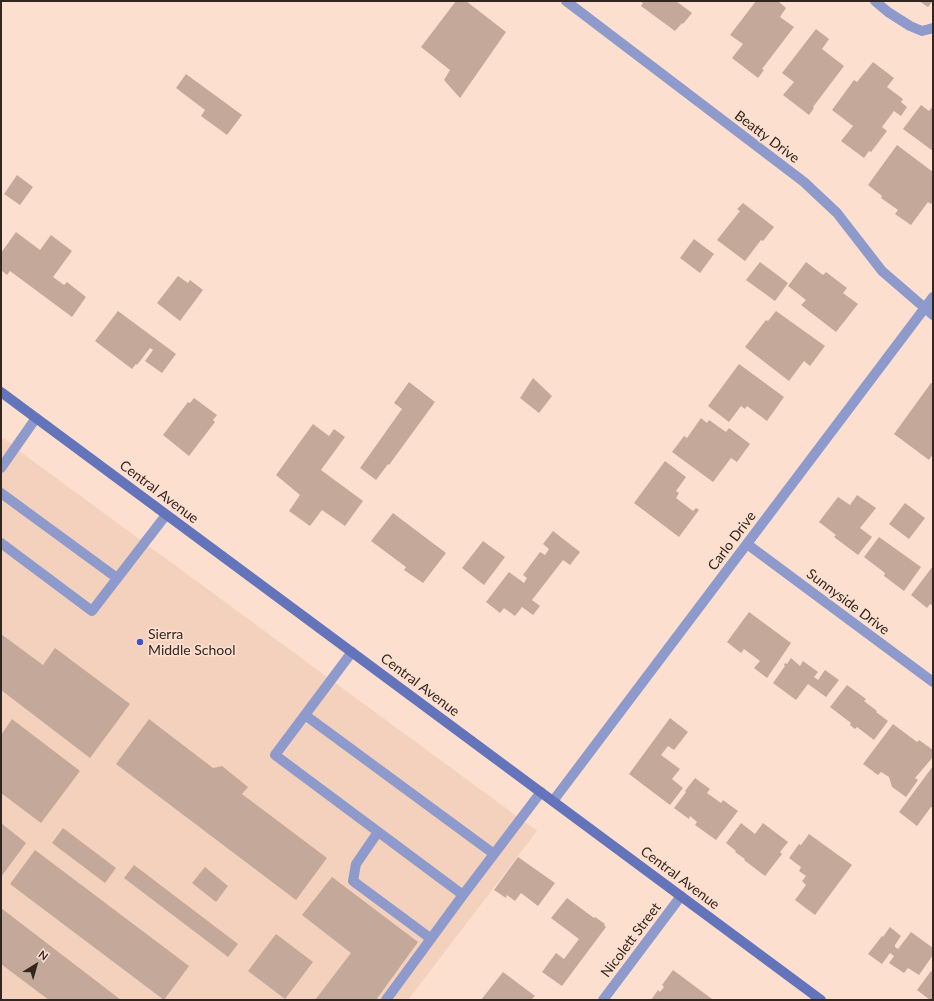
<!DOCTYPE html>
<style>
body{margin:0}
#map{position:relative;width:934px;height:1001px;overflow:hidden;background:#fcdfcf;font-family:Lato,sans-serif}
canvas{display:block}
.frame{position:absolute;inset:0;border:2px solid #312620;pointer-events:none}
.north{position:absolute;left:16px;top:945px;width:40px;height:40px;-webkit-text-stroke:3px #fcdfcf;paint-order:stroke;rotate:37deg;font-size:11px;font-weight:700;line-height:16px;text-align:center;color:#312620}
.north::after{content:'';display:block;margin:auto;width:14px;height:18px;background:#312620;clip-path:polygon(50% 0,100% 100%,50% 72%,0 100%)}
</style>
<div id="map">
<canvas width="934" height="1001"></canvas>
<div class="frame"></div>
<div class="north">N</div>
</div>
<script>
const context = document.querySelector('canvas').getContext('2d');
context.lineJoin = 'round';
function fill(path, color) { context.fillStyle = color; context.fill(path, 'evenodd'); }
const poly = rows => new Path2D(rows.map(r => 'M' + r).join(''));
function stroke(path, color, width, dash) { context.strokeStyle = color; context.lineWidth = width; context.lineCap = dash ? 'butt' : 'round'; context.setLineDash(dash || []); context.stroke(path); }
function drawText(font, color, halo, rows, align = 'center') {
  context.font = font + ' Lato,sans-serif'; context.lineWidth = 3.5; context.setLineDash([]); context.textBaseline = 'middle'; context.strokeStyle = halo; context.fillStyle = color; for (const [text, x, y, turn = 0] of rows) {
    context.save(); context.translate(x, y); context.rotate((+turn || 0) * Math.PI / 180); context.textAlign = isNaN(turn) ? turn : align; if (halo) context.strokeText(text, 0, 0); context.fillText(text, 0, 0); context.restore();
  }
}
fill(poly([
 [4,438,22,453,537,831,408,1000,1,1000,1,442]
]), '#f4d1bc');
fill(poly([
 [456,1,466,1,506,32,460,98,444,80,450,70,421,47],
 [640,1,676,1,692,13,683,24,682,23,675,31,641,6,643,3],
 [756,1,778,1,786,8,780,17,794,27,762,69,764,70,758,78,732,58,743,44,730,35],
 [919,1,933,1,928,7],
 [816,29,829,39,822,49,844,66,813,107,814,108,809,115,783,95,794,82,782,73],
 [873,62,894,78,887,87,903,99,901,102,907,107,901,116,894,111,882,127,887,131,871,152,869,151,864,158,841,141,853,126,832,110,854,80,857,82],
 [186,74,242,115,227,135,201,116,205,110,176,88],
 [921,105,929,111,933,106,933,151,903,129],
 [897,145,933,172,933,202,931,204,928,202,911,225,895,214,898,210,881,198,882,196,868,185],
 [17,175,33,187,20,205,4,194],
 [743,203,774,227,763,241,761,240,745,261,717,240,740,211,737,209],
 [16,232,40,250,51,235,72,251,53,277,64,285,67,282,86,297,72,317,10,271,7,275,1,270,1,253],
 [694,239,714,254,700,273,680,258],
 [760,262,788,283,775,301,746,280],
 [806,262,823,275,826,272,847,288,843,293,858,304,836,332,801,305,806,300,788,286],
 [178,276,188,283,190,280,203,290,180,321,157,303],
 [118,311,176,354,162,373,145,361,153,350,150,348,137,365,136,364,132,369,95,341],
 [776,311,825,346,810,366,804,361,789,381,745,347,766,320,768,321],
 [739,364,784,397,767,421,747,406,745,409,741,406,729,422,708,406],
 [533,378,552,396,539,413,520,398],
 [409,382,435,402,389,465,388,464,376,480,360,468,402,409,394,403],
 [931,383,933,384,933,454,929,460,894,434],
 [194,398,217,415,213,420,215,422,189,456,163,435,188,402,190,403],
 [701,418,707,423,709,420,726,432,729,428,750,444,737,462,731,458,713,482,672,452,684,436,687,438],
 [313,424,329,436,334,429,345,437,321,470,363,501,345,526,322,510,310,526,289,511,300,495,276,475],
 [665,461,686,477,676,491,679,493,676,498,693,511,696,508,699,510,679,537,634,503],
 [857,495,876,508,860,528,872,537,858,555,834,537,836,535,819,522,838,497,850,505],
 [905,503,925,518,909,539,889,524],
 [393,513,446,553,423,583,404,570,406,567,371,541],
 [553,531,580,552,570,565,563,560,532,600,540,606,533,615,522,607,515,616,504,608,500,613,486,602,509,572,524,583,527,578,523,575,540,552,545,555,549,549,543,544],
 [879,537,921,567,904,591,884,576,885,573,864,557],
 [483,541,505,557,484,585,462,568],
 [933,566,933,606,930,604,927,608,911,595],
 [749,612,791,643,767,678,754,668,760,661,744,649,741,653,727,642],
 [1,634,43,665,55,648,130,704,90,758,1,690],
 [791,658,800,666,803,661,818,672,814,677,818,680,825,670,839,680,826,697,808,684,796,700,773,683,785,666,784,665,785,663,787,664],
 [847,685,866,699,864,701,877,711,876,712,888,721,874,740,857,727,855,729,850,725,851,723,830,707],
 [670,718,688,732,674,750,668,746,661,755,680,769,672,779,683,788,670,805,629,774],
 [12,719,80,771,41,823,1,793,1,735],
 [149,719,213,768,222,766,248,787,242,794,327,858,296,900,116,764],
 [893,724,917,742,919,740,933,750,933,757,915,778,918,780,906,797,892,787,889,777,881,772,878,775,863,764],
 [933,766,933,808,931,807,917,826,899,812],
 [695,778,710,789,707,793,721,803,723,800,738,811,716,840,695,825,697,822,690,816,689,819,674,808,686,792,685,791],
 [1,823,26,843,1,877],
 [741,823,755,834,763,823,788,842,780,852,782,854,765,876,744,860,745,859,735,852,736,851,726,843],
 [63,828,116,868,105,883,52,843],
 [809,834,852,865,815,915,795,900,806,885,802,881,806,876,799,871,801,867,789,858,799,844,801,845],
 [35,850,189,966,164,1000,10,884],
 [518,857,555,883,538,906,521,893,515,901,507,895,506,898,494,890],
 [134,865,238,944,228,957,124,878],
 [205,867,228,886,216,902,192,883],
 [332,877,418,942,376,1000,315,1000,351,953,302,915],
 [567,898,594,918,595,917,605,924,604,925,606,927,562,986,542,972,556,953,564,959,579,939,551,918],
 [1,908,121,1000,49,1000,1,964],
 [890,927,901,936,895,945,895,947,898,949,911,932,933,948,933,955,919,975,908,968,904,973,889,963,894,956,890,953,882,964,868,954,882,936,883,937],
 [276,934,313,962,285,999,248,971],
 [673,970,712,999,712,1000,651,1000,658,990,660,992,664,987,662,985],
 [931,971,933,973,933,1000,930,1000,917,990],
 [503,972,535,996,531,1000,481,1000]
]), '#c4a99a');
stroke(poly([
 [1,468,36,418],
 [1,493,117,578],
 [1,543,92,611,166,515],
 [352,652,275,755,463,895,541,792],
 [305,715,494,854],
 [378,832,356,864,353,881,430,938],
 [386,1000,463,895]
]), '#8d9acb', 10);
stroke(poly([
 [566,1,804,182,837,213,882,271,933,315],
 [875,1,888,12,910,26,922,31,933,28],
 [747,544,933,682],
 [553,801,933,297],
 [603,1000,681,896]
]), '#8d9acb', 10);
stroke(poly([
 [1,392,821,1000]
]), '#6374bb', 10);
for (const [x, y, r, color] of [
 [140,642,4,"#4251c5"]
]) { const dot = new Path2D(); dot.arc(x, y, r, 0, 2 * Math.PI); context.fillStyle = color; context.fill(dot); stroke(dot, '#fcdfcf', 1.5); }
drawText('14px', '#312620', '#fcdfcf', [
 ["Beatty Drive",767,137,37],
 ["Central Avenue",159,492,37],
 ["Carlo Drive",732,541,-53],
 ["Sunnyside Drive",848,602,37],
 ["Central Avenue",420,685,37],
 ["Central Avenue",680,878,37],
 ["Nicolett Street",631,940,-53]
]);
drawText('14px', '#312620', '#fcdfcf', [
 ["Sierra",148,634],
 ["Middle School",148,650]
], 'left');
</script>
